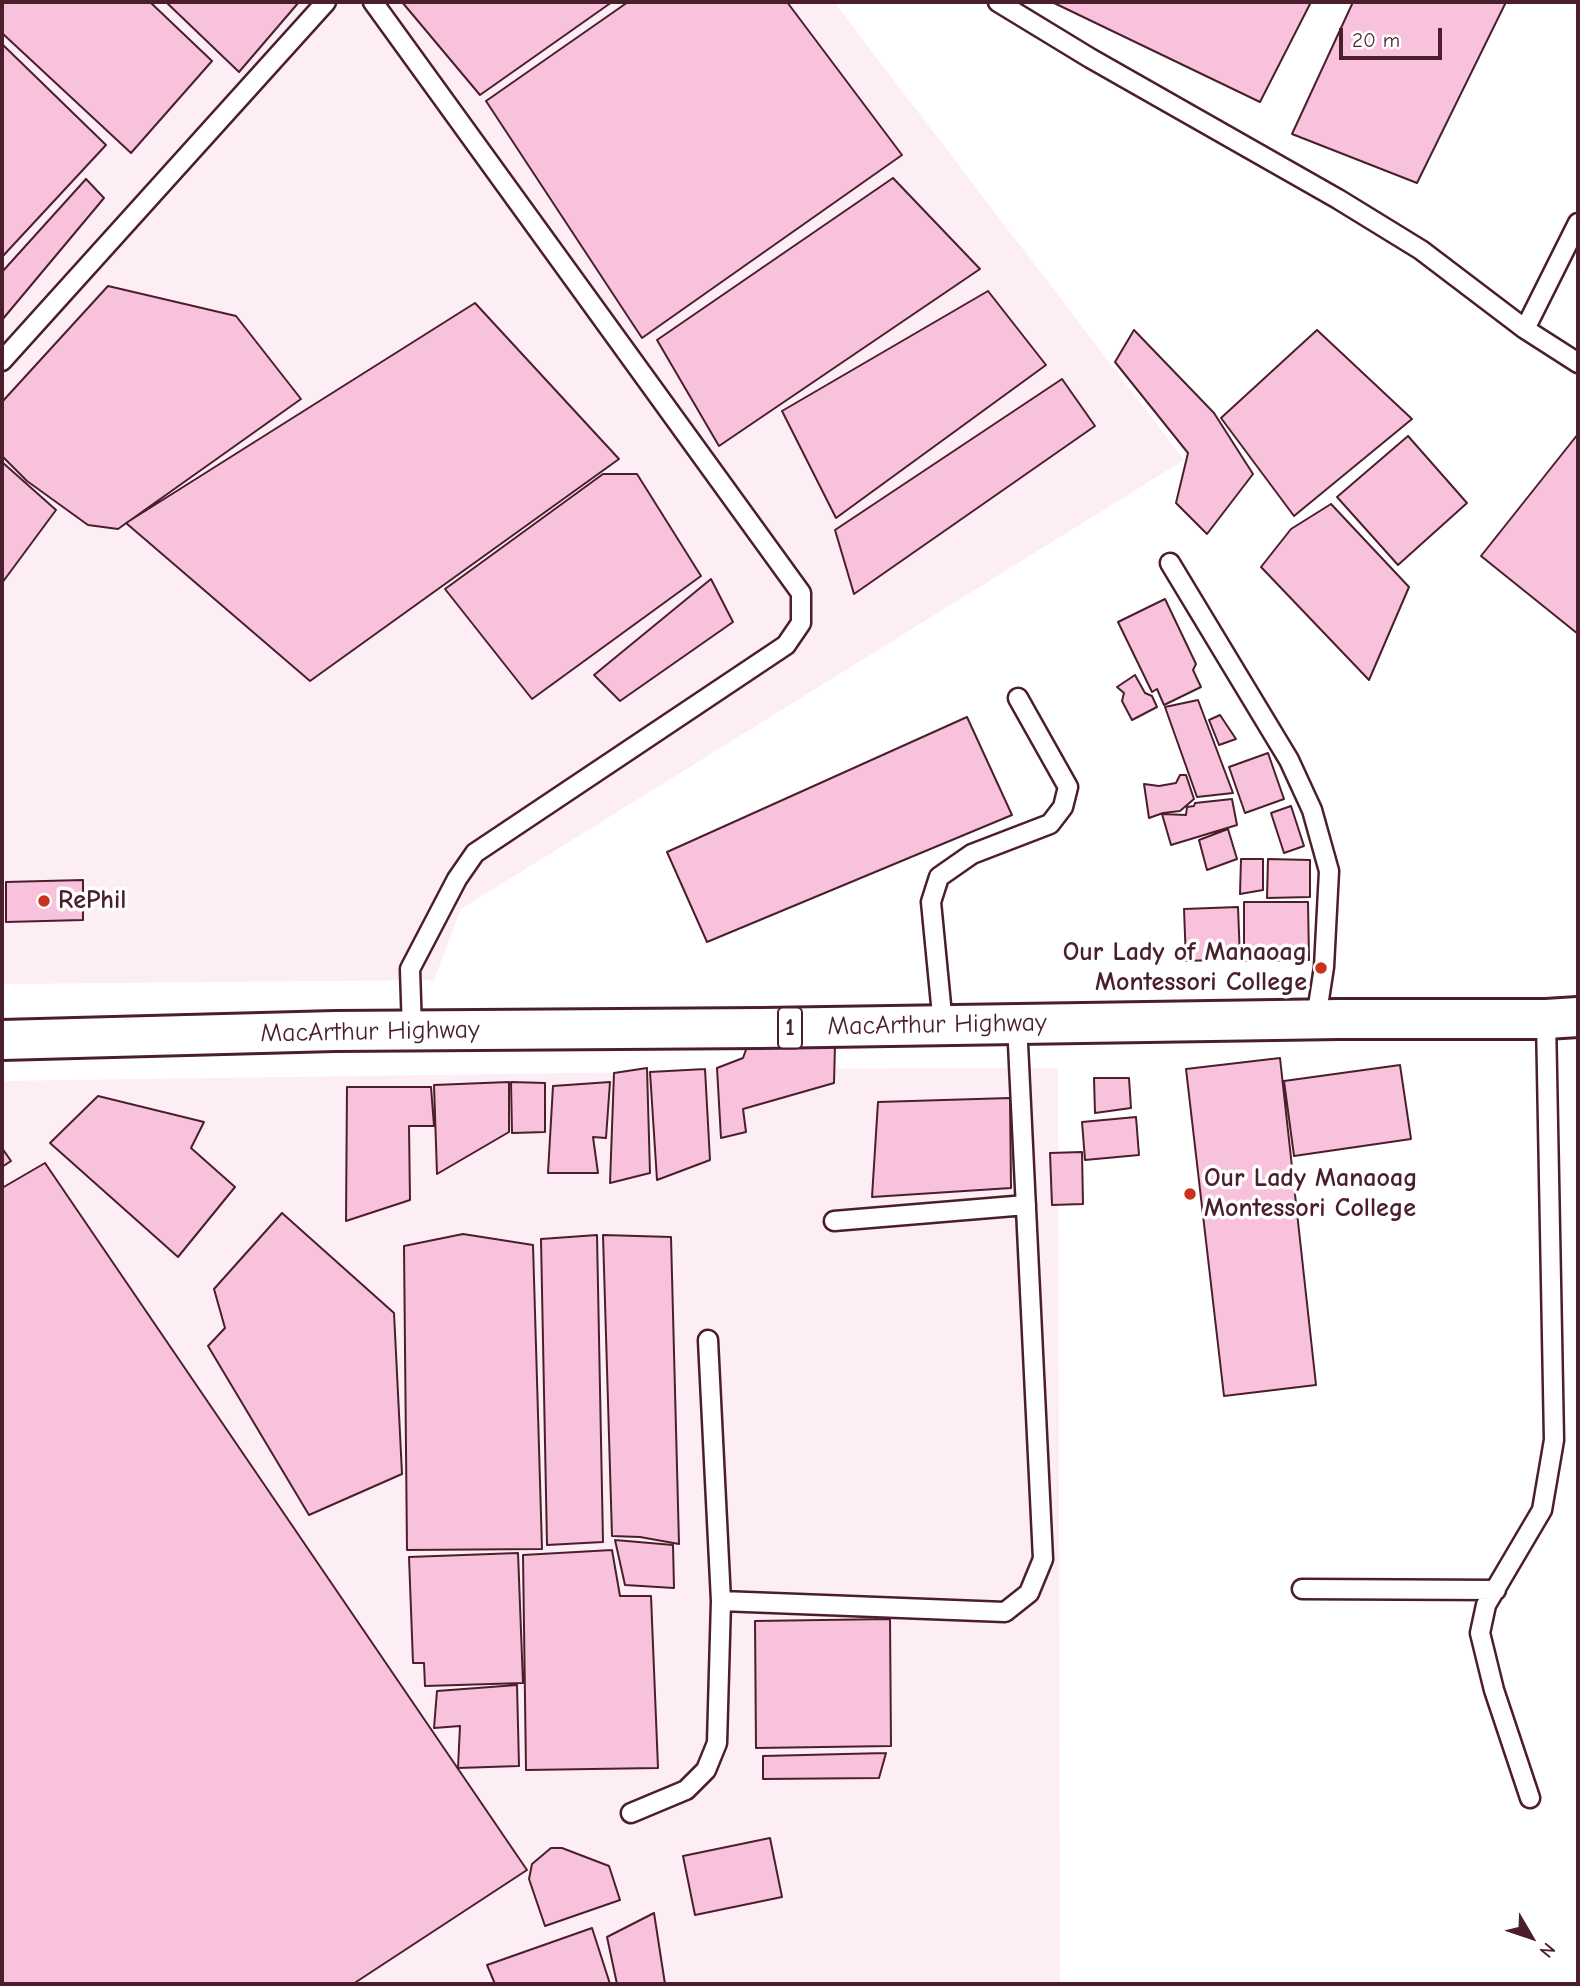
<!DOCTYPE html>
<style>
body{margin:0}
#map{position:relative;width:1580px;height:1986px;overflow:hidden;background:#fff;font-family:"Comic Neue",sans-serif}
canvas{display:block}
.frame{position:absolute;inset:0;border:4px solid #4a1f2b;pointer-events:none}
.north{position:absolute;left:1496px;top:1902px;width:70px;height:70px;-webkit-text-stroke:5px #fff;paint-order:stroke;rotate:129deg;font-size:19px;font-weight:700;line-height:28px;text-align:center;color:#4a1f2b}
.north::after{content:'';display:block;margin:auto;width:24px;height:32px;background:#4a1f2b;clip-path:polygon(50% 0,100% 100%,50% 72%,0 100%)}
.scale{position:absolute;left:1339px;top:28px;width:103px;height:32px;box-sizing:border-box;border:4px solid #4a1f2b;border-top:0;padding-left:9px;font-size:21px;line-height:24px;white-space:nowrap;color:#4a1f2b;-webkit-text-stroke:5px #fff;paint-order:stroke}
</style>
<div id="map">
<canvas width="1580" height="1986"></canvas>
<div class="frame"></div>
<div class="north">N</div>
<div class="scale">20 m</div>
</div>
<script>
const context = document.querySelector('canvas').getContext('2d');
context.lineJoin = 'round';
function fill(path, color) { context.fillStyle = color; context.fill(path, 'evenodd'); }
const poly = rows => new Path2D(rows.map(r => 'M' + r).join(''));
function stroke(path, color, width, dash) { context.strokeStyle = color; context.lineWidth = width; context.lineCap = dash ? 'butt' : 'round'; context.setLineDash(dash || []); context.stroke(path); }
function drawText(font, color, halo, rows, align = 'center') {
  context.font = font + ' "Comic Neue",sans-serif'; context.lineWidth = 7; context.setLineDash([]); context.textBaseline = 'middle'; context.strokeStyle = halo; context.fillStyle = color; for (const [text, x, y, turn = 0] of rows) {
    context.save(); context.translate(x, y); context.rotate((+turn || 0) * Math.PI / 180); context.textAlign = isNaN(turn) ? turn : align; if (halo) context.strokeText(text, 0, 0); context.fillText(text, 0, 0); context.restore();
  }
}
fill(poly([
 [2,2,834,2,1184,460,461,909,434,980,2,984],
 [1058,1068,1060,1984,2,1984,2,1081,643,1072,705,1069]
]), '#fdedf4');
const building = poly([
 [2,2,150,2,212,61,131,153,2,33,2,2],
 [166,2,299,2,239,72,166,2],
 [402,2,612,2,480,95,402,2],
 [628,2,787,2,902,155,642,338,486,101,628,2],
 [1052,2,1311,2,1260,102,1052,2],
 [1353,2,1506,2,1417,183,1292,134,1353,2],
 [2,44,106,145,2,257,2,44],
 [893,178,980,269,719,446,657,340,893,178],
 [86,179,104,198,2,320,2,272,86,179],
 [108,286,236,316,301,399,118,529,88,525,27,481,2,456,2,402,108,286],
 [988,291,1046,365,836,518,782,411,988,291],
 [475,303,619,459,310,681,126,523,475,303],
 [1134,330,1214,413,1253,474,1207,534,1176,503,1188,453,1115,362,1134,330],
 [1317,330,1412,419,1294,516,1221,418,1317,330],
 [1062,379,1095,426,854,594,835,530,1062,379],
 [1578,434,1578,634,1481,556,1578,434],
 [1408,436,1467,503,1398,565,1337,497,1408,436],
 [2,462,56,510,2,583,2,462],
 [603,474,637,474,701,576,532,699,445,589,603,474],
 [1331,504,1409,587,1369,680,1261,567,1291,529,1331,504],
 [711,579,733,622,620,701,594,675,711,579],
 [1165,599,1196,664,1193,670,1201,687,1164,705,1157,689,1152,692,1118,622,1165,599],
 [1135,675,1145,693,1152,696,1157,707,1132,720,1122,701,1124,693,1117,687,1135,675],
 [1198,700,1233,793,1197,797,1165,707,1198,700],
 [1220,715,1236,739,1219,745,1209,720,1220,715],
 [967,717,1012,815,707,942,667,852,967,717],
 [1268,753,1284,799,1245,813,1229,767,1268,753],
 [1180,775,1186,775,1194,799,1180,811,1163,813,1149,818,1144,784,1159,786,1176,783,1180,775],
 [1232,799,1237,825,1171,845,1162,814,1186,815,1187,807,1194,806,1195,803,1232,799],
 [1291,806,1304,846,1284,853,1271,813,1291,806],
 [1228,829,1237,859,1207,870,1199,840,1228,829],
 [1241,859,1263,859,1263,890,1240,894,1241,859],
 [1268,859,1310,860,1310,897,1267,898,1268,859],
 [83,880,83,920,6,922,6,882,83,880],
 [1244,902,1308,902,1309,960,1244,961,1244,902],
 [1238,907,1240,959,1186,961,1184,909,1238,907],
 [748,1044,835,1045,834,1083,743,1109,746,1132,721,1138,717,1068,743,1058,748,1044],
 [1280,1058,1316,1385,1224,1396,1186,1069,1280,1058],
 [1400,1065,1411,1139,1294,1156,1284,1081,1400,1065],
 [647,1068,650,1173,610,1183,614,1073,647,1068],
 [705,1069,710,1160,657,1180,650,1072,705,1069],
 [1094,1078,1129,1078,1131,1108,1095,1113,1094,1078],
 [509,1082,509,1132,437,1174,434,1085,509,1082],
 [511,1082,545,1083,545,1132,512,1133,511,1082],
 [610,1082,606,1138,593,1137,598,1173,548,1173,553,1086,610,1082],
 [347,1087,431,1087,434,1126,409,1126,410,1200,346,1221,347,1087],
 [98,1096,204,1122,191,1148,235,1187,178,1257,50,1143,98,1096],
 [1010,1098,1011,1188,872,1197,878,1102,1010,1098],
 [1136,1117,1139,1155,1085,1160,1082,1122,1136,1117],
 [2,1148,11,1161,2,1167,2,1148],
 [1082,1152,1083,1204,1052,1205,1050,1153,1082,1152],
 [45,1163,527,1870,353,1984,2,1984,2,1188,45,1163],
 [282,1213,394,1313,402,1474,309,1515,208,1346,225,1328,214,1289,282,1213],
 [463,1234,533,1245,542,1549,407,1550,404,1246,463,1234],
 [597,1235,603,1542,547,1545,541,1239,597,1235],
 [603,1235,671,1237,679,1544,640,1537,612,1536,603,1235],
 [615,1540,673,1545,674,1588,625,1585,615,1540],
 [612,1550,620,1596,651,1596,658,1768,526,1770,523,1555,612,1550],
 [518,1553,523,1683,425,1686,424,1663,413,1663,409,1557,518,1553],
 [890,1619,891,1746,756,1748,755,1621,890,1619],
 [517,1685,519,1766,458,1768,460,1726,434,1728,437,1691,517,1685],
 [886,1753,879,1778,763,1779,763,1756,886,1753],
 [770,1838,782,1897,695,1915,683,1856,770,1838],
 [551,1848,562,1848,609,1866,620,1900,545,1926,529,1879,532,1864,551,1848],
 [654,1913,665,1984,617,1984,607,1937,654,1913],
 [592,1928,610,1984,495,1984,487,1965,592,1928]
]);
fill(building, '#f9c2dc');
stroke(building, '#4a1f2b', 2);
const service = poly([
 [373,2,801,593,801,623,786,645,475,853,457,879,410,969,412,1031],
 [998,2,1090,58,1338,199,1421,250,1525,329,1578,363],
 [1525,329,1578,223],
 [2,361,326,2],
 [1170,563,1289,760,1312,810,1329,871,1324,967,1316,1019],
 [943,1025,931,902,939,877,972,854,1050,824,1063,807,1068,787,1018,698],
 [834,1221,1026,1205],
 [708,1340,721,1601,1005,1612,1029,1593,1043,1559,1017,1023],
 [1302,1589,1496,1590],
 [1530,1798,1494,1690,1480,1633,1486,1605,1542,1510,1554,1440,1546,1019],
 [631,1813,686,1790,706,1770,717,1743,721,1601]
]);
const trunk = poly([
 [2,1040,335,1031,762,1028,1339,1019,1546,1019,1578,1017]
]);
stroke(service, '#4a1f2b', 23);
stroke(trunk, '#4a1f2b', 44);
stroke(service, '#fff', 18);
stroke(trunk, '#fff', 38);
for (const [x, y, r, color] of [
 [44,901,7,"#c8321e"],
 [1321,968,7,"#c8321e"],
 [1190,1194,7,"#c8321e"]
]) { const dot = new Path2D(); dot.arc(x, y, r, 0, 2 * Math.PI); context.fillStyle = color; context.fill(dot); stroke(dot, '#fff', 2.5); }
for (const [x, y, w] of [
 [790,1028,24]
]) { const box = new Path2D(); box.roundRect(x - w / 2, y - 20.5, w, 41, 5); context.fillStyle = '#fff'; context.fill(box); stroke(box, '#4a1f2b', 2); }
drawText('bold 24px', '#4a1f2b', null, [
 ["1",790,1028]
]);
drawText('bold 26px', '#4a1f2b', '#fff', [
 ["RePhil",58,901],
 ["Our Lady of Manaoag",1307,953,"right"],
 ["Montessori College",1307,983,"right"],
 ["Our Lady Manaoag",1204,1179],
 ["Montessori College",1204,1209]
], 'left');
drawText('26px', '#4a1f2b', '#fff', [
 ["MacArthur Highway",937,1025,-1],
 ["MacArthur Highway",370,1032,-1]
]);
</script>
